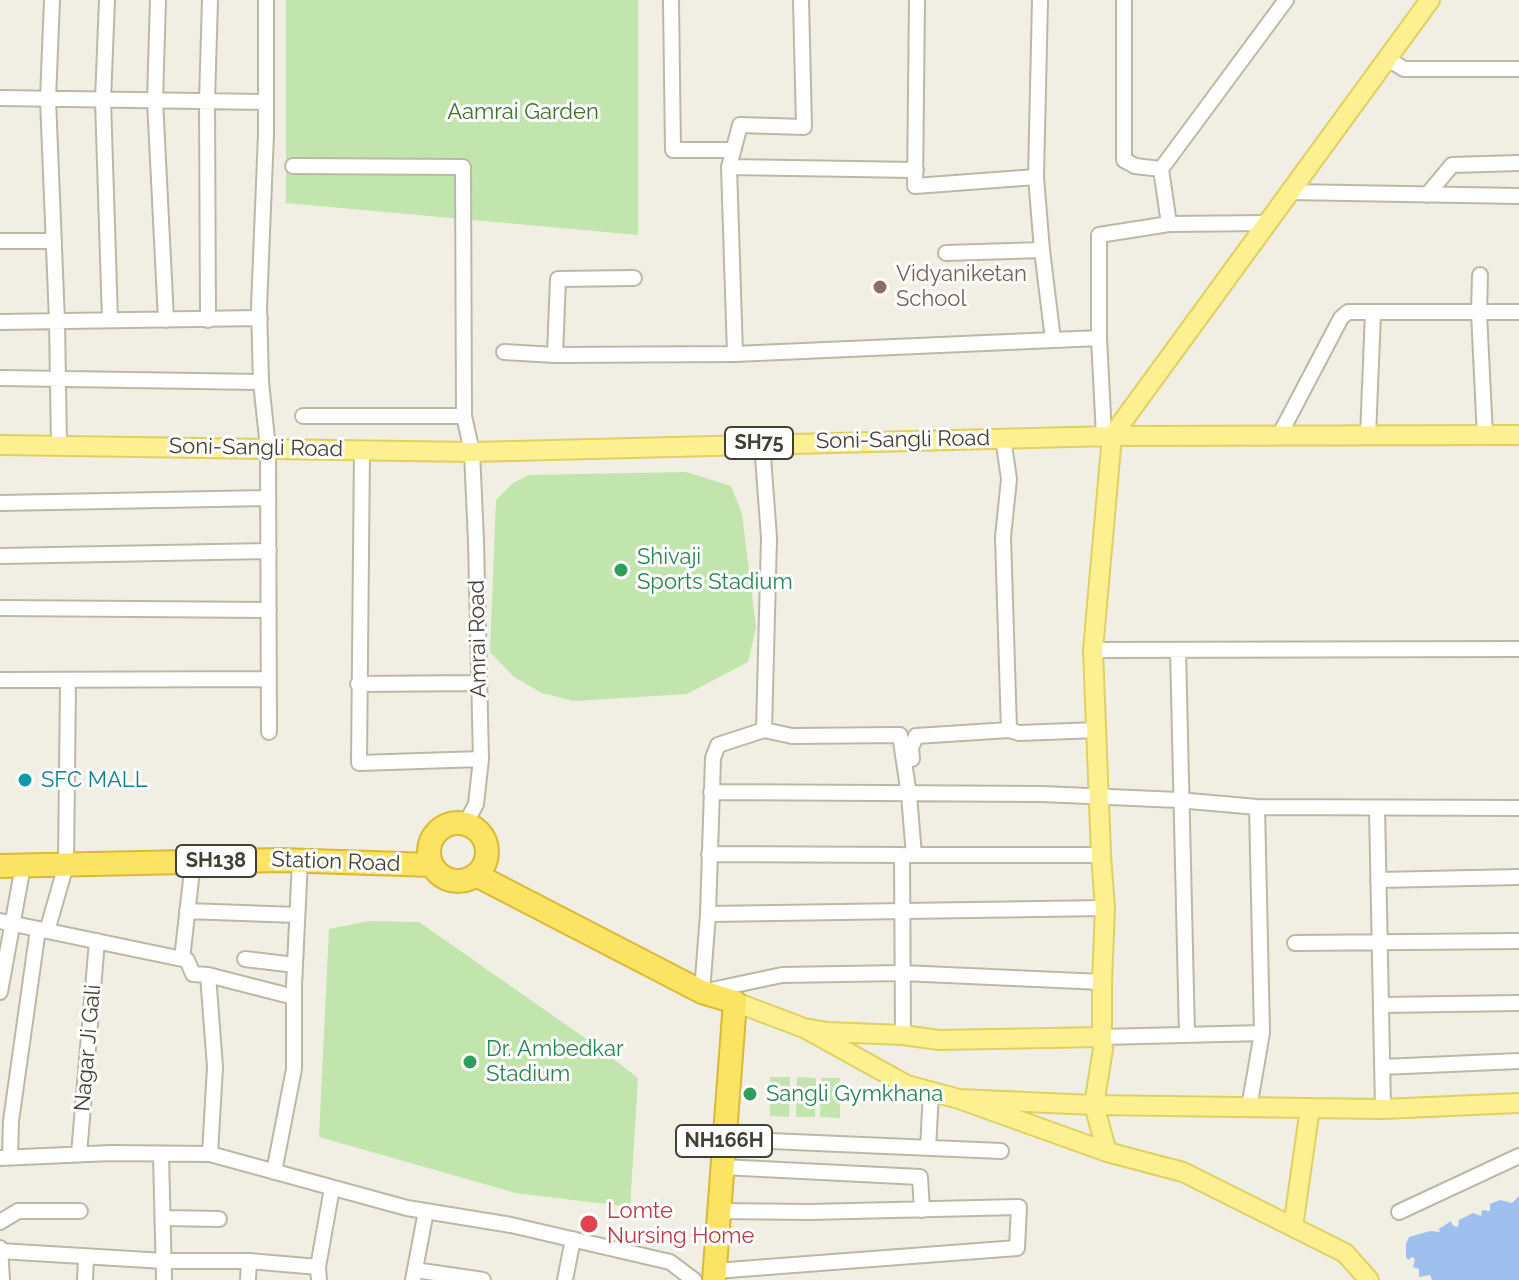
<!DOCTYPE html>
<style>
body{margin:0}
canvas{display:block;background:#f1efe3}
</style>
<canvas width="1519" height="1280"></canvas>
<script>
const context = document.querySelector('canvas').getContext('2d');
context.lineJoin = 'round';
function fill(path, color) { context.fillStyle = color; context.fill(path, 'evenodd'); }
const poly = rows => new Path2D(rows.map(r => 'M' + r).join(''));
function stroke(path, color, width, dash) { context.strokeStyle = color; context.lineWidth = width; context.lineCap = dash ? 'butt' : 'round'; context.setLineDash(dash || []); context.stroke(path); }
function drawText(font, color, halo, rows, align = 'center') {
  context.font = font + ' Raleway,sans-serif'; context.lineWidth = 6; context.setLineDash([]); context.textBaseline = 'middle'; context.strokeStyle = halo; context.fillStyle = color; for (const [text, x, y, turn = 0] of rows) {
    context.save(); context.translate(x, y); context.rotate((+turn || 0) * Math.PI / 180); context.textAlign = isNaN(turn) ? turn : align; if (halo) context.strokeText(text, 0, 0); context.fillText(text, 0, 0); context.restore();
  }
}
fill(poly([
 [286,0,638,0,638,235,286,203],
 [686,472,731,486,742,514,756,627,748,662,687,694,574,701,542,693,514,677,490,652,496,500,513,483,529,475],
 [369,921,419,922,595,1045,638,1078,630,1207,516,1193,319,1137,329,929],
 [770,1077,790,1077,789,1117,770,1116],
 [797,1077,816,1078,815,1117,796,1117],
 [821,1078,840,1078,840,1118,820,1117]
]), '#c1e5ac');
fill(poly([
 [1519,1196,1519,1280,1432,1280,1430,1275,1419,1277,1419,1269,1413,1267,1415,1259,1412,1257,1408,1260,1406,1257,1406,1244,1409,1237,1430,1231,1440,1232,1439,1229,1451,1221,1453,1226,1458,1227,1459,1220,1473,1213,1481,1216,1482,1210,1490,1211,1490,1204,1500,1200,1512,1203]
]), '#9fc0ee');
const minor = poly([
 [52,0,48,99,57,321,59,446],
 [107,0,103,100,110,320],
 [158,0,155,100,166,320],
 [266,0,266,134,259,307,261,382,268,448,269,732],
 [671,0,673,150,733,150],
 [917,0,915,186,1036,177,1042,250,946,253],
 [1124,0,1124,160,1135,166,1161,169],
 [1388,59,1404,69,1519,69],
 [0,98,266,102],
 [293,166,463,167,464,416,472,452,476,541,481,759,476,804,466,823],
 [729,167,916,170],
 [1036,177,1040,0],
 [1290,192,1519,196],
 [1427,195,1452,165,1519,163],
 [1268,223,1169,224,1161,169,1286,0],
 [0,241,54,241],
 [1042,250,1053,340],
 [1480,275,1479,313,1485,436],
 [208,320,207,101,210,0],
 [0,322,260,318],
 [1099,338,1104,436],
 [504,352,555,355,735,354,1099,338,1099,235,1169,224],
 [735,354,729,167,740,125,804,127,801,0],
 [555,355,558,279,634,278],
 [0,378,261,382],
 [303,416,464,416],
 [1279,436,1341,318,1348,312,1519,312],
 [1368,436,1373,313],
 [1003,438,1009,479,1003,537,1009,730],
 [762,443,769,538,764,730],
 [362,449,359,763,481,759],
 [0,503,268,498],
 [0,556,269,551],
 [0,608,269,610],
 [1093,650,1519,649],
 [1178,650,1187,1035],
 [0,680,269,679],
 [358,684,478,683],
 [912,759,911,748,916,736,1009,730,1019,733,1097,730],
 [711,792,1042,794,1178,800,1257,807,1519,808],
 [1377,808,1383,1109],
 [709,854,902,855,903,1035],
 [906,855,1101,855],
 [914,855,909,795,900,735,792,736,764,730,718,745,713,758,708,914,702,992,782,975,902,973,1102,982],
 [1378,880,1519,877],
 [187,911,297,915],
 [708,914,1105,908],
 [0,921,187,960,193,974,208,975,294,997],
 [47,931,66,865,68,681],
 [1295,943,1519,941],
 [182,959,193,862],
 [245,959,295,965],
 [208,975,215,1067,210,1154],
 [0,992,23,866],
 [1381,1005,1519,1003],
 [1102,1037,1262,1033],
 [1382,1067,1519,1061],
 [1249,1108,1262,1033,1257,807],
 [724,1139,1001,1151],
 [928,1148,931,1092],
 [79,1154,97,941],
 [161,1154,164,1280],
 [10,1157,11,1121,38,929],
 [0,1158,111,1153,210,1154,407,1208,511,1225,670,1262,694,1280],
 [722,1167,920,1177,922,1210],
 [274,1172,294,1069,294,986,300,860],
 [1399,1212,1519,1156],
 [163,1218,219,1219],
 [0,1222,18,1211,80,1211],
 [0,1248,2,1280],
 [0,1251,164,1261,249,1261,318,1267],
 [415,1270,483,1280],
 [715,1271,1017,1248,1019,1207,809,1212,718,1211],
 [85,1280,86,1258],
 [248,1280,249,1261],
 [319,1280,318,1267,332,1188],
 [413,1280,426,1211],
 [565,1280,573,1239]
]);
const major = poly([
 [0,445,472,452,1112,436,1519,435],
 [735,1002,804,1028,907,1085,959,1099,1107,1152],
 [804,1028,827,1032,903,1035,939,1040,1102,1037,1103,1049,1094,1105,1107,1152,1183,1172,1345,1253,1369,1280],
 [1102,1037,1102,982,1105,908,1101,855,1093,650,1112,436,1430,0],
 [959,1099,1094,1105,1383,1109,1519,1103],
 [1293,1227,1310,1108]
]);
const highway = poly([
 '429 852a29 29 0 1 1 58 0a29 29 0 1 1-58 0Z',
 [0,866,280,860,432,865],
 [476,875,702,992,735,1002,714,1280]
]);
stroke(minor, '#bcb8a6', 18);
stroke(major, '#e0d062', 22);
stroke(highway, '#d9b935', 26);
stroke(minor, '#fff', 14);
stroke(major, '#fcf091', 18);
stroke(highway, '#fbe364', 22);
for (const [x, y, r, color] of [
 [880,287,8,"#8d6e63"],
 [621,570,8,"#2e9e5b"],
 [25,780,8,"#0f9aa8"],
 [470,1062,8,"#2e9e5b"],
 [750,1094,8,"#2e9e5b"],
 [589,1224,10,"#e0444e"]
]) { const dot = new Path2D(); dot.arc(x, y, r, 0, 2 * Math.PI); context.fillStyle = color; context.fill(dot); stroke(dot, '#fff', 3); }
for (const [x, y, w] of [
 [759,443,68],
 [216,861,80],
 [724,1141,96]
]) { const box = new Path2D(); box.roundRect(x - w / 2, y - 16, w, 32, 6); context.fillStyle = '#fff'; context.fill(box); stroke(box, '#423f33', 2); }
drawText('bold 20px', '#423f33', null, [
 ["SH75",759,443],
 ["SH138",216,861],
 ["NH166H",724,1141]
]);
drawText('22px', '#387229', '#fff', [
 ["Aamrai Garden",523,112]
]);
drawText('22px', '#785e54', '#fff', [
 ["Vidyaniketan",896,274],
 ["School",896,299]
], 'left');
drawText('22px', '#423f33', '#fff', [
 ["Soni-Sangli Road",903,440,-1],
 ["Soni-Sangli Road",256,448,1],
 ["Amrai Road",478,639,-91],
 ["Station Road",336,862,2],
 ["Nagar Ji Gali",88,1048,-85]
]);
drawText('22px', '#27864d', '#fff', [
 ["Shivaji",637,557],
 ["Sports Stadium",637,582],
 ["Dr. Ambedkar",486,1049],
 ["Stadium",486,1074],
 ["Sangli Gymkhana",766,1094]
], 'left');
drawText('22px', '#0d838f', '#fff', [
 ["SFC MALL",41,780]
], 'left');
drawText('22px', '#be3a42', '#fff', [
 ["Lomte",607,1211],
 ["Nursing Home",607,1236]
], 'left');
</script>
